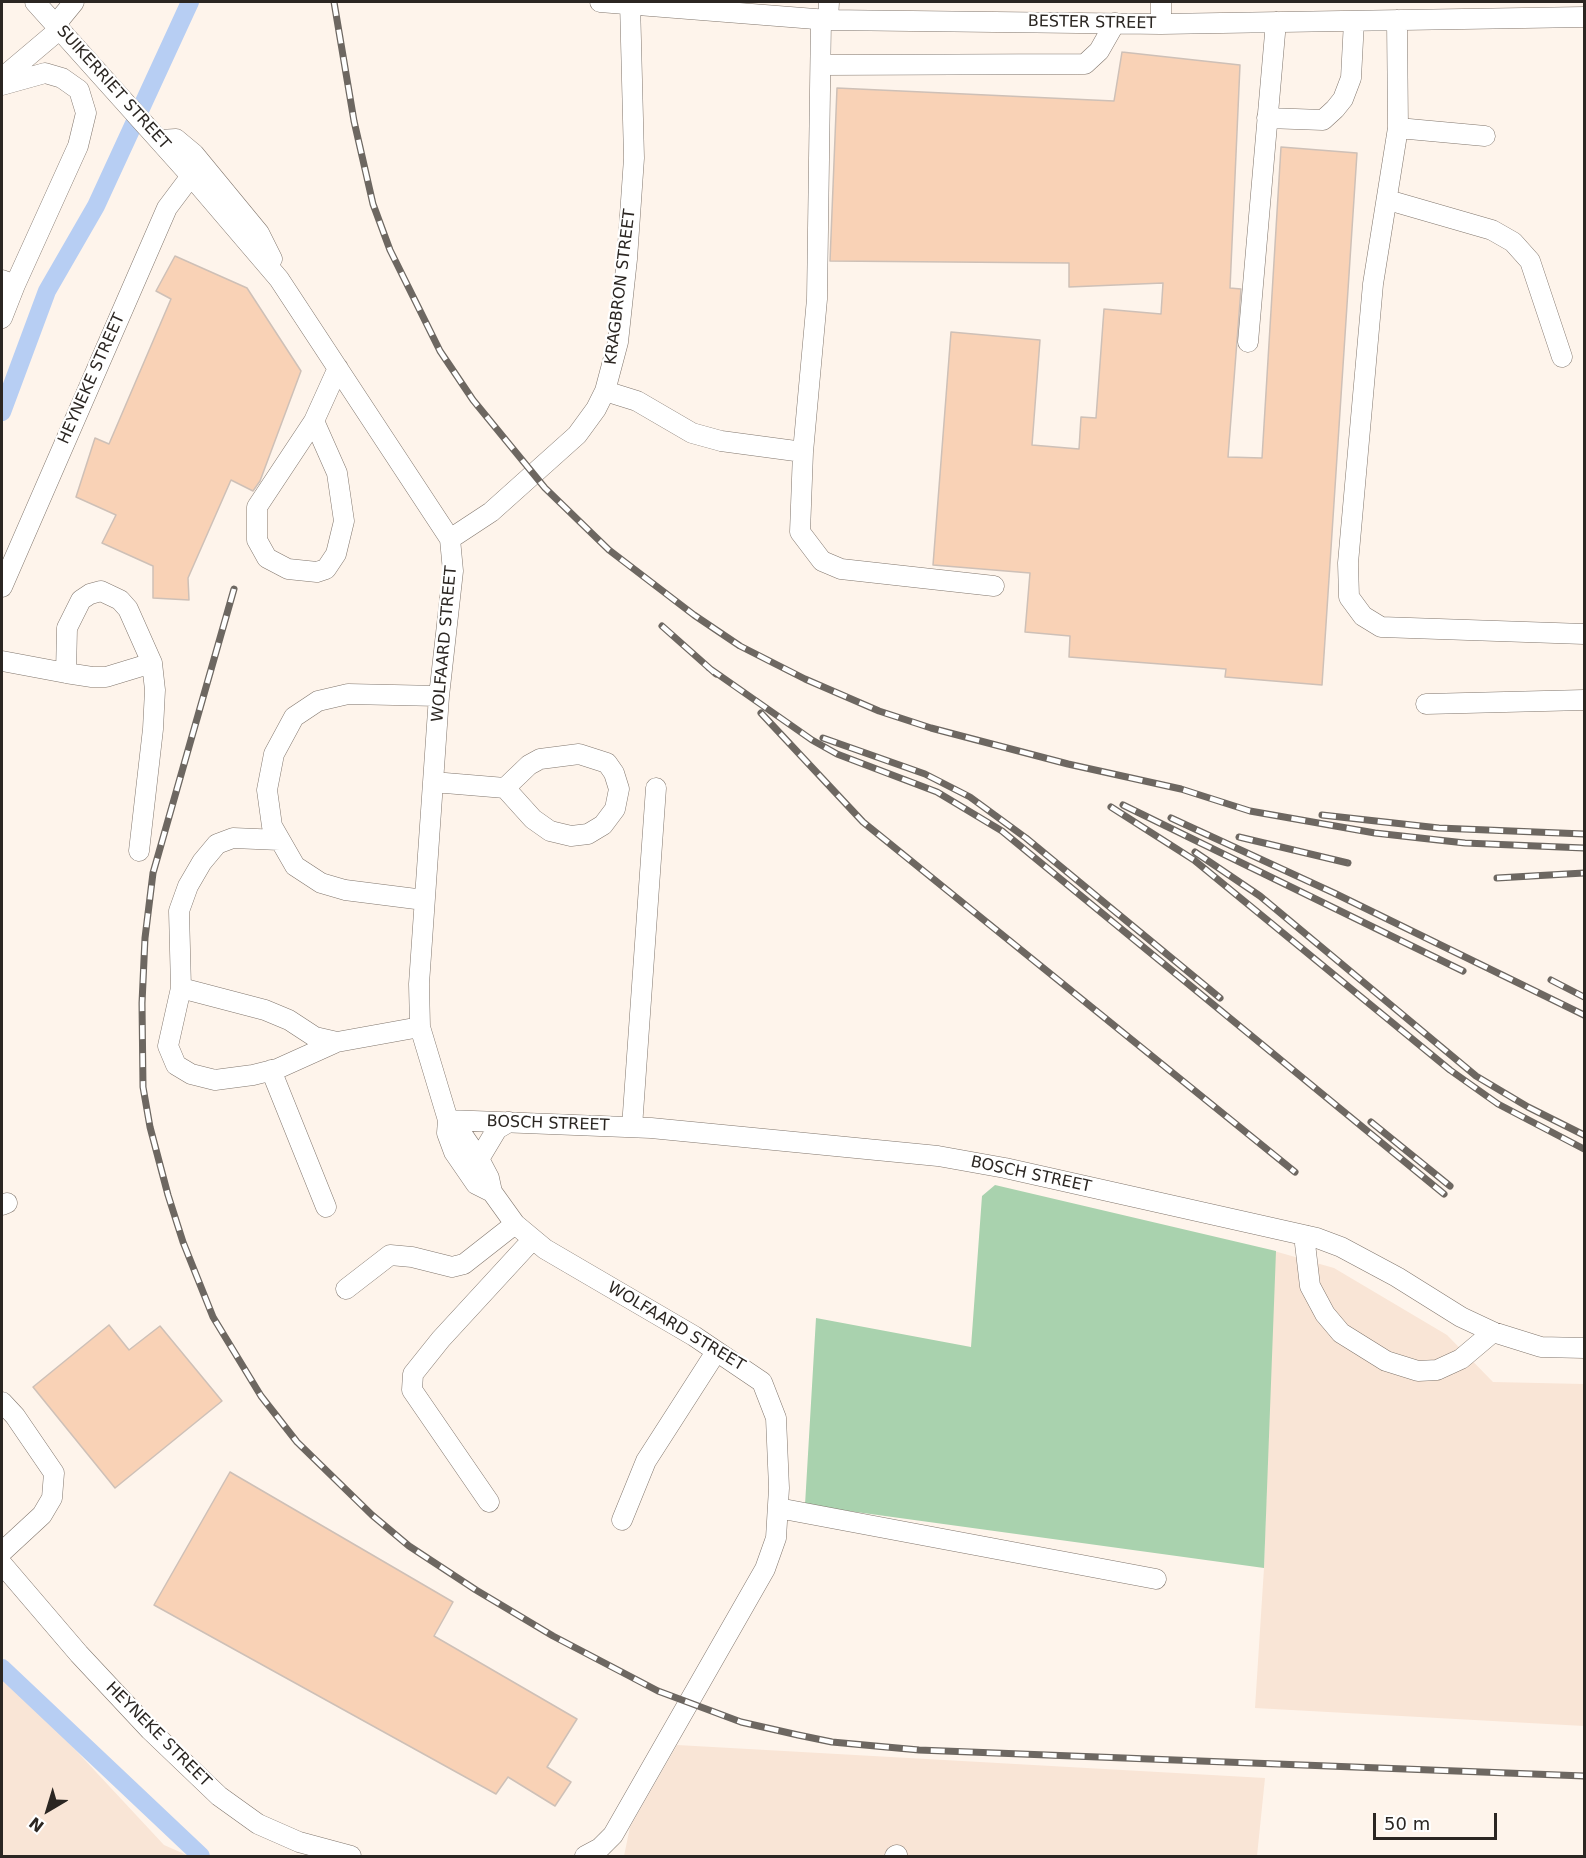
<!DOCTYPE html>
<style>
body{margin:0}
#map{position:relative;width:1586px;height:1858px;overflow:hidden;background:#fef4eb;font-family:"DejaVu Sans",sans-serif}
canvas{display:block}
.frame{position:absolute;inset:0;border:3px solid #2b2622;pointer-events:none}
.north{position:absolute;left:18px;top:1780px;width:60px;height:60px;-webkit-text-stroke:4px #fff;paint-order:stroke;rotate:218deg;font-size:16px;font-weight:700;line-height:24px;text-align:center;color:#2b2622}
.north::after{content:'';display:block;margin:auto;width:21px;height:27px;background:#2b2622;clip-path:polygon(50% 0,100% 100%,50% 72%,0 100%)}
.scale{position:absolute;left:1373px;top:1813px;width:124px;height:27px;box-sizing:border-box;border:3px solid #2b2622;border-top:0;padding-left:8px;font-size:18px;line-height:21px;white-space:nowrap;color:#2b2622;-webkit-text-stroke:4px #fff;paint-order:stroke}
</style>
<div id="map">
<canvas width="1586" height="1858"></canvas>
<div class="frame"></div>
<div class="north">N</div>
<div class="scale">50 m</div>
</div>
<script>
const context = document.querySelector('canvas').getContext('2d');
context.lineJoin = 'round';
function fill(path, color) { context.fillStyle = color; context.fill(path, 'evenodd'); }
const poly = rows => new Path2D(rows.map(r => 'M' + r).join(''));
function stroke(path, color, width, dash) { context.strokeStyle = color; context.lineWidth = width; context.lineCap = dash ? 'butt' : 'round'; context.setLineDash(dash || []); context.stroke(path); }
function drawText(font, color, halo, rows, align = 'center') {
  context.font = font + ' "DejaVu Sans",sans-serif'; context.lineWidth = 4.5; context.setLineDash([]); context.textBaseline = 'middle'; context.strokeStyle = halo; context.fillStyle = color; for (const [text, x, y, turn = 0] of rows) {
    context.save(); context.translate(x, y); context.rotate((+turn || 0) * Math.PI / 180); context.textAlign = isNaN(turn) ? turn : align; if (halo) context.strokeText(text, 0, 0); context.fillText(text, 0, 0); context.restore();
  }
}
fill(poly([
 [1274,1251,1334,1268,1447,1335,1493,1382,1584,1384,1584,1726,1255,1708,1264,1568],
 [2,1671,164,1845,189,1856,2,1856],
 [677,1745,1265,1778,1257,1856,624,1856,630,1827]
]), '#f9e5d6');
fill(poly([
 [995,1185,1276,1251,1264,1568,805,1505,816,1318,971,1347,982,1196]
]), '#a9d2ae');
stroke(poly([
 [2,412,47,291,96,206,190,2],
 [2,1668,201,1856]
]), '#b7cef3', 18);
const building = poly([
 [1122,52,1240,65,1230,288,1241,289,1228,457,1262,458,1281,147,1357,153,1322,685,1225,677,1226,669,1069,657,1070,636,1025,632,1030,573,933,565,951,332,1040,340,1032,445,1079,449,1081,417,1096,418,1104,309,1161,314,1163,283,1069,287,1069,263,830,261,837,88,1114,101,1122,52],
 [175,256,247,288,301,371,260,481,253,491,231,480,188,578,189,600,153,598,153,566,102,543,116,515,76,497,95,438,109,444,171,299,156,291,175,256],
 [109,1325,129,1350,160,1326,222,1401,115,1488,33,1387,109,1325],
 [230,1472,453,1602,434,1636,577,1719,547,1767,571,1782,555,1806,508,1777,496,1794,154,1605,230,1472]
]);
fill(building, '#f9d2b6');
stroke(building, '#cec0b7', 1.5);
const minor = poly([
 [35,2,191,176,279,279,450,539,453,571,439,696,419,984,420,1027,448,1120,447,1133,454,1152,476,1184,492,1192,515,1224,545,1249,694,1336,762,1382,776,1418,779,1488,776,1538,765,1569,613,1835,600,1848,585,1856],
 [600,2,828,20,1161,24,1584,17],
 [1161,2,1161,24],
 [828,20,829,2],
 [1397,20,1398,128,1485,136],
 [56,24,74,2],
 [821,65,1085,64,1099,51,1115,23],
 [2,78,60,29],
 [2,85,45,73,62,78,79,90,86,113,78,146,15,285],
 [1267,118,1323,120,1335,109,1343,99,1351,78,1354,21],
 [1398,128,1373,284,1348,563,1349,597,1363,616,1381,627,1584,634],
 [160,140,176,139,194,154,259,233,272,259],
 [1388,200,1492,230,1513,242,1530,261,1562,357],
 [2,280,15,285,2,318],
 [1248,342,1276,22],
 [605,391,637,401,692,433,721,441,803,452,817,299,821,20],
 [314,421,337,473,344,521,336,554,326,569,317,572,288,569,267,558,257,540,257,507,314,421,338,368],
 [803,452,800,532,822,561,841,569,994,586],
 [450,539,491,512,577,435,596,409,605,391,618,342,627,259,634,158,630,2],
 [2,587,167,208,191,176],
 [2,661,66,673,92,677,106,677,152,663,128,609,120,600,101,591,90,594,81,600,67,628,66,673],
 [1426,704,1584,700],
 [433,782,505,788,533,819,550,831,571,836,588,834,603,825,615,809,619,789,614,773,607,763,579,754,540,759,529,765,505,788],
 [280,840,233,838,217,844,202,862,188,886,179,911,181,988,265,1010,289,1020,315,1037,337,1042,420,1027],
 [139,851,153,729,155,690,152,663],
 [424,900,345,890,321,883,295,866,272,826,267,790,274,754,294,717,318,701,348,694,439,696],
 [181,988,168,1046,176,1065,191,1074,215,1080,253,1075,277,1069,337,1042],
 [271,1070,326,1207],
 [448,1120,651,1128,938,1156,1005,1168,1317,1238,1341,1247,1397,1277,1461,1317,1493,1332,1541,1347,1584,1348],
 [448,1120,462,1134,479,1159,489,1178,492,1192],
 [632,1127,656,788],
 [479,1159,497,1129,509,1122],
 [2,1205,7,1203],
 [1304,1235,1310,1286,1325,1314,1341,1333,1386,1361,1418,1371,1437,1370,1461,1359,1493,1332],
 [346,1289,390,1255,412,1257,452,1267,464,1264,515,1224],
 [2,1402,15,1416,54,1473,52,1498,42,1515,2,1552],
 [489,1502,412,1390,413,1374,441,1339,533,1239],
 [778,1508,1156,1579],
 [622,1520,646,1461,716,1352],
 [2,1564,79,1654,150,1730,219,1796,258,1824,299,1842,351,1856],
 [895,1856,897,1855]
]);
stroke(minor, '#81766d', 21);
stroke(minor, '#fff', 20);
const rail = poly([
 [334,2,354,121,373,204,390,250,440,351,473,400,545,488,609,550,694,615,740,646,805,679,879,711,931,728,1068,764,1181,789,1250,811,1375,833,1465,843,1584,848],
 [234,589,153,873,145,938,142,1003,143,1087,150,1127,168,1195,183,1242,213,1317,261,1396,297,1442,372,1515,409,1546,476,1590,553,1636,658,1691,741,1722,798,1735,832,1742,919,1750,1584,1776],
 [662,626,716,674],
 [709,668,812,740,837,754,937,792,1002,831,1444,1194],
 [761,713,863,822,1295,1172],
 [823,738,925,774,970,797,1026,838,1220,998],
 [1123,805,1463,971],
 [1111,807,1194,860,1450,1070,1498,1104,1584,1149],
 [1322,815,1439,828,1584,834],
 [1171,818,1334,893,1584,1015],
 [1239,837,1348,863],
 [1195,852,1260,896,1476,1076,1528,1107,1584,1135],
 [1497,878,1584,873],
 [1551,980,1584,997],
 [1371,1122,1450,1186]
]);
stroke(rail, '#6d6761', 7);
stroke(rail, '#fff', 4.5, [14]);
drawText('16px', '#2b2622', '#fff', [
 ["BESTER STREET",1092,23,1],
 ["SUIKERRIET STREET",113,88,48],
 ["KRAGBRON STREET",621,287,-83],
 ["HEYNEKE STREET",92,379,-66],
 ["WOLFAARD STREET",445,644,-85],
 ["BOSCH STREET",548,1124,2],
 ["BOSCH STREET",1031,1175,12],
 ["WOLFAARD STREET",676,1327,31],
 ["HEYNEKE STREET",158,1735,45]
]);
</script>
